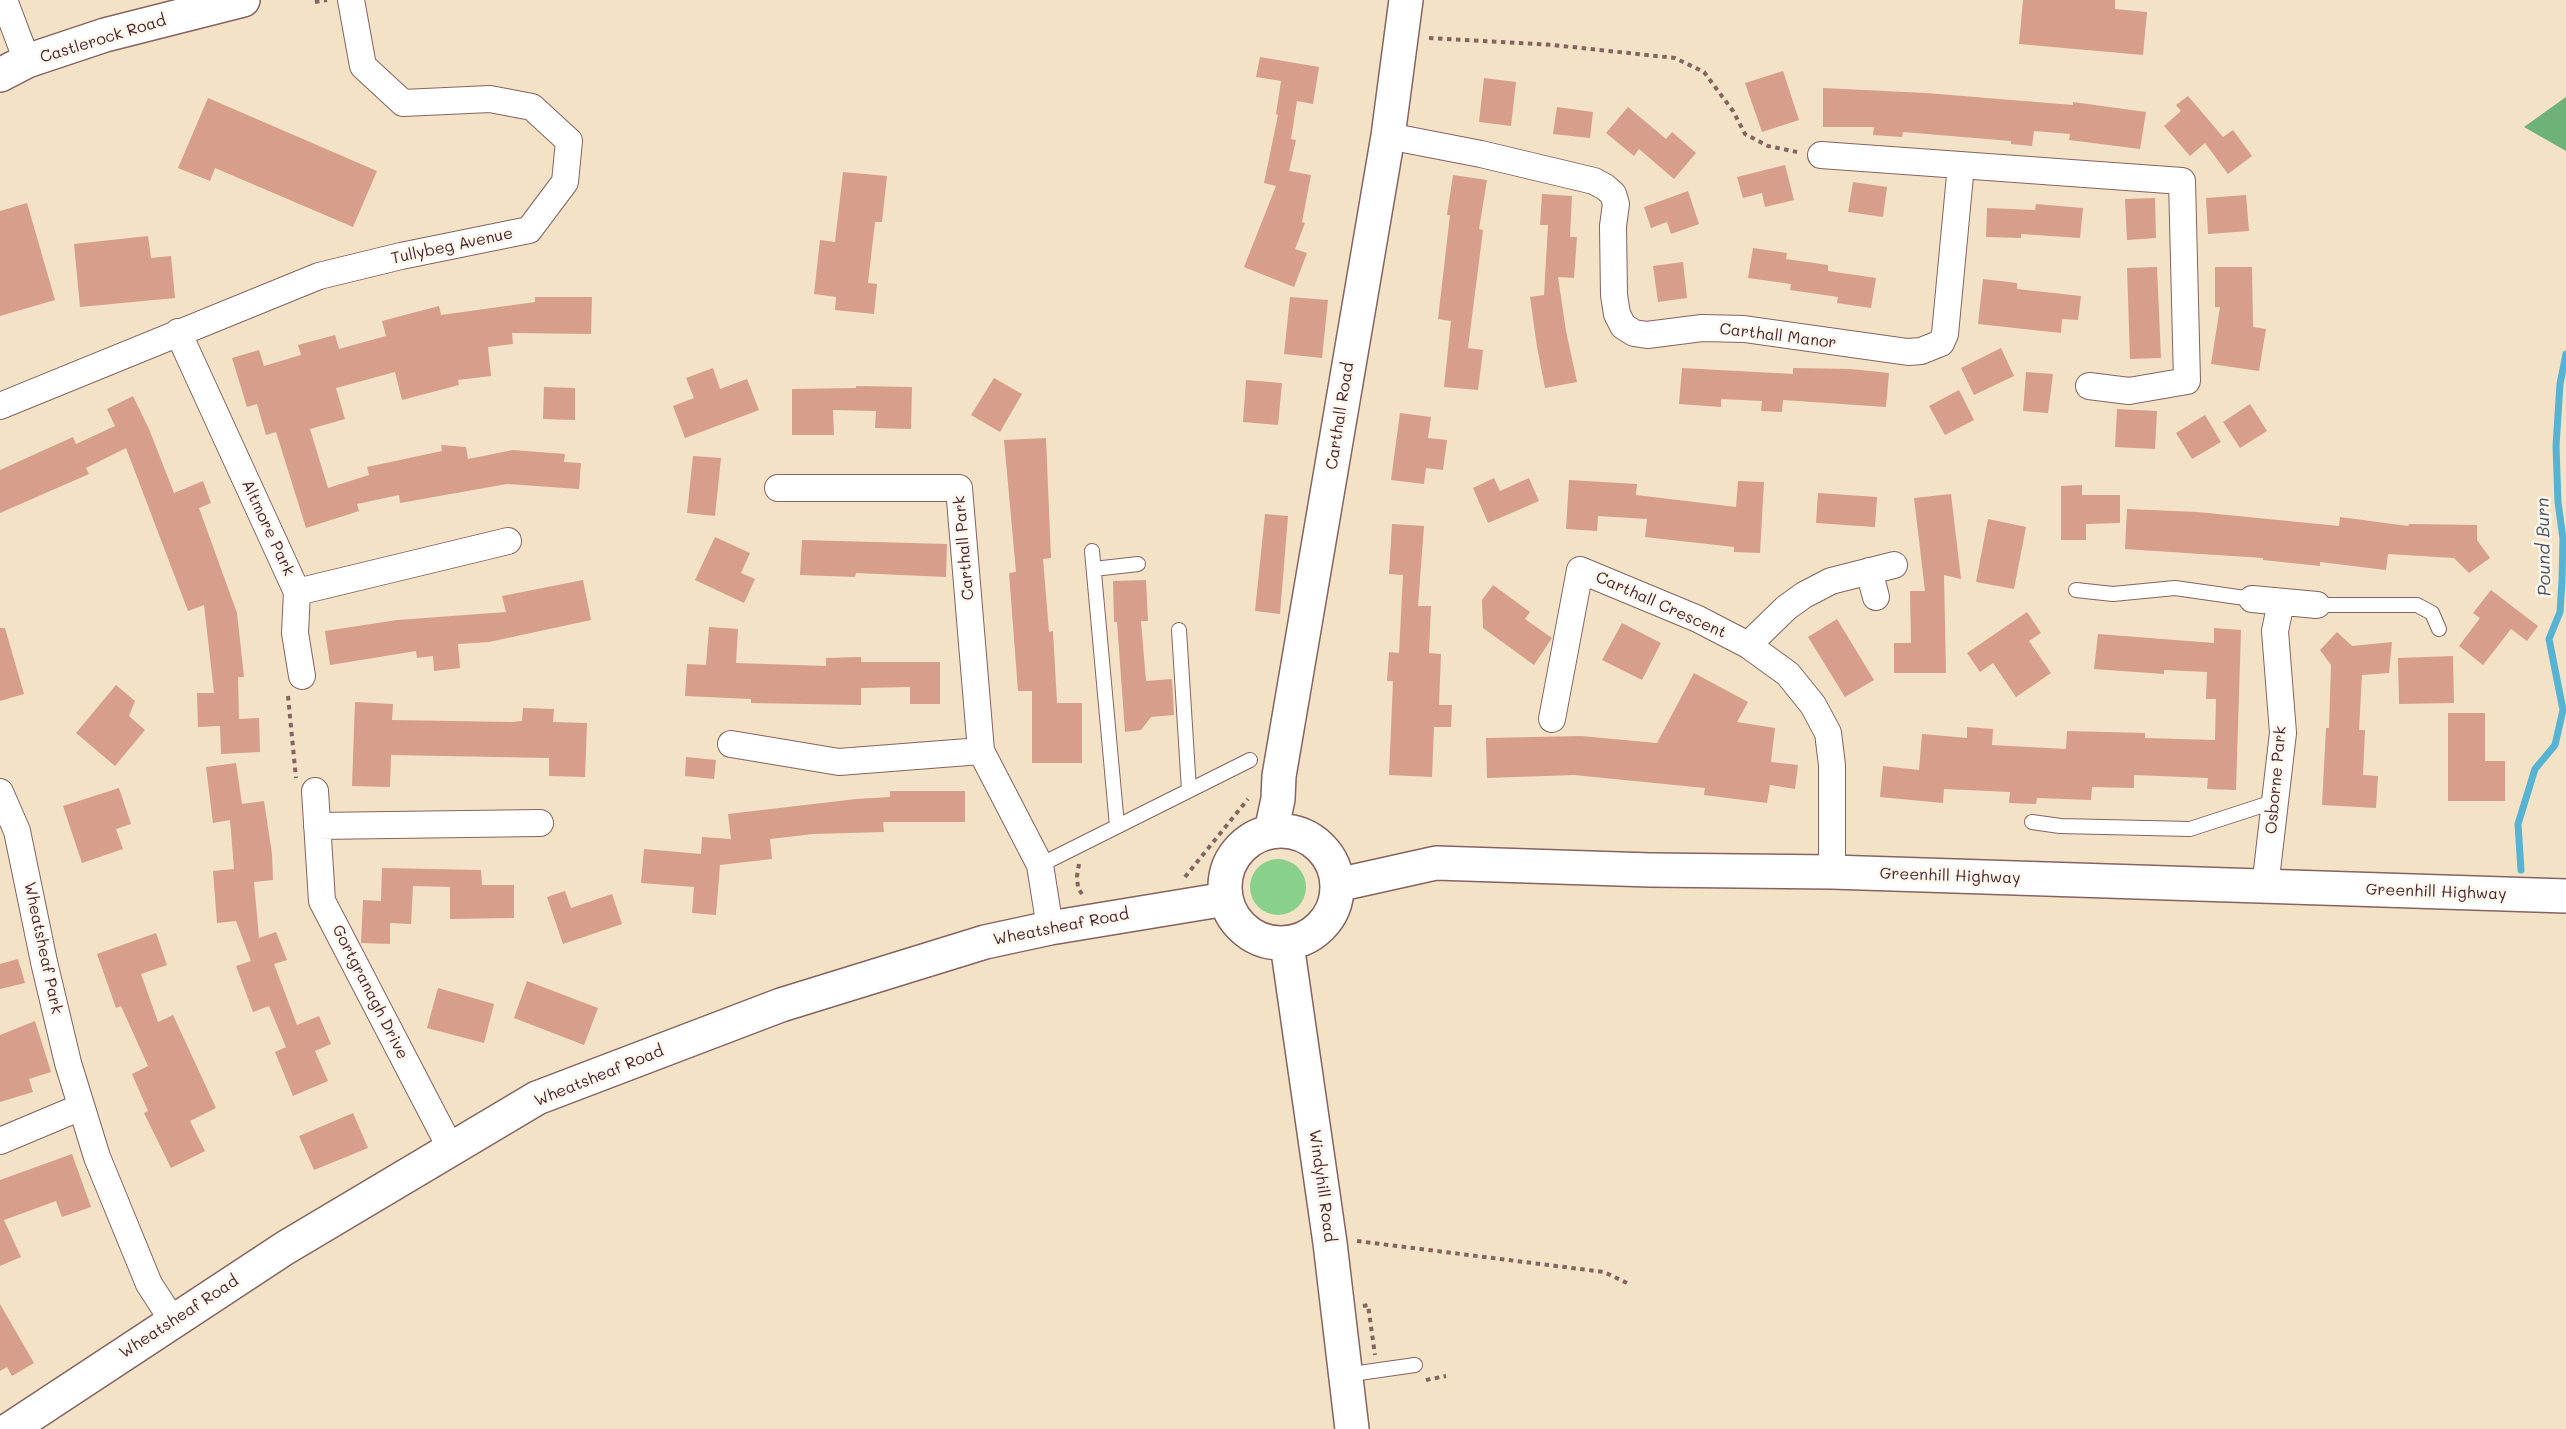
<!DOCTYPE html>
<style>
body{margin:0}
canvas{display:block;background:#f3e2c5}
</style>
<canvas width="2566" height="1429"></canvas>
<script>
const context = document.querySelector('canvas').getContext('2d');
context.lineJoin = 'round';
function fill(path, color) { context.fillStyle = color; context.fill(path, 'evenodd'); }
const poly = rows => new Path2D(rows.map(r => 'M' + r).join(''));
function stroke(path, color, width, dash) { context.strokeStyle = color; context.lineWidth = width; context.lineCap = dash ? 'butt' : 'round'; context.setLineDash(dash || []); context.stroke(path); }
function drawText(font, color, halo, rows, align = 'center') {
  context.font = font + ' Mali,sans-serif'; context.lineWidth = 5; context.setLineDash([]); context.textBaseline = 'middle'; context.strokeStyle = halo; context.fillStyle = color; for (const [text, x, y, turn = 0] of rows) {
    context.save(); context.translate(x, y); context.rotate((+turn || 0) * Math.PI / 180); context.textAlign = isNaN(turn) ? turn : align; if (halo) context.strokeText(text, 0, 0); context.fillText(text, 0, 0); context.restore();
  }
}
fill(poly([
 '1250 887a28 28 0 1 1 56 0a28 28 0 1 1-56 0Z'
]), '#88d08b');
fill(poly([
 [2566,97,2566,151,2524,127]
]), '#6eb277');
stroke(poly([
 [2521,870,2518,824,2535,769,2555,745,2563,710,2549,639,2560,612,2562,581,2563,539,2558,502,2556,446,2560,384,2566,354]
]), '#56b3d4', 7);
fill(poly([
 [2023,0,2115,0,2115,9,2147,12,2143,55,2019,44],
 [1260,57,1319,67,1313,104,1297,101,1291,139,1296,140,1289,171,1311,175,1302,222,1305,223,1295,249,1307,253,1294,287,1244,267,1276,186,1264,183,1278,115,1276,114,1281,81,1256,77],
 [1783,71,1799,120,1762,132,1745,83],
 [1484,78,1516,82,1511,126,1479,122],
 [1823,88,1926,93,2073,105,2073,102,2146,112,2140,149,2069,140,2070,134,2034,131,2032,146,2011,144,2011,141,1903,132,1902,137,1873,135,1874,127,1823,127],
 [2188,96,2223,137,2233,130,2252,156,2228,174,2205,143,2190,156,2164,126,2181,111,2176,105],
 [208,98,377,171,353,227,215,168,210,181,178,168],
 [1557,107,1593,112,1590,138,1553,134],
 [1628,107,1666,139,1672,132,1696,153,1674,179,1639,149,1634,156,1606,133],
 [1785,165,1794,200,1765,207,1762,193,1743,198,1737,177],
 [843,172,887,176,882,222,875,222,868,283,877,284,874,314,835,310,836,297,814,294,820,240,835,242],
 [1453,175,1487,180,1479,229,1483,230,1468,348,1483,350,1478,390,1444,387,1451,321,1438,319,1450,215,1447,215],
 [1853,182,1887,187,1883,217,1848,212],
 [1688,191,1699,224,1671,234,1667,222,1651,228,1644,207],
 [1542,194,1572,196,1570,237,1577,237,1574,278,1558,277,1566,331,1577,382,1545,388,1537,347,1530,297,1544,295,1548,225,1540,225],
 [2246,195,2249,231,2208,234,2206,198],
 [2155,198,2156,238,2127,240,2125,199],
 [27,203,55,300,0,316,0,211],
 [2036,204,2083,208,2080,238,2021,234,2021,238,1986,237,1987,208,2035,210],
 [148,236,151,258,171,256,175,298,80,307,74,244],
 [1753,248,1787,253,1786,259,1828,265,1828,271,1876,278,1871,308,1837,303,1838,297,1790,290,1791,284,1748,278],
 [1683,262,1687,298,1658,302,1653,266],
 [2157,267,2161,358,2130,359,2127,268],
 [2215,267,2252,267,2253,327,2266,329,2259,371,2211,364,2220,307,2215,307],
 [1983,279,2017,283,2017,289,2081,296,2078,320,2062,319,2061,333,1978,324],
 [535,297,592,297,591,334,512,333,513,344,488,347,491,376,458,380,459,385,402,400,395,372,336,388,345,419,310,429,328,488,369,475,367,467,442,451,441,445,466,447,468,459,513,450,565,454,564,462,581,463,579,489,507,484,400,503,399,495,357,504,359,511,306,528,276,432,266,435,257,404,247,407,232,358,259,350,264,366,301,355,298,345,335,335,339,349,386,336,382,321,439,306,441,315,535,302],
 [1290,297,1328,300,1322,358,1284,354],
 [2001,348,2014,376,1974,395,1961,368],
 [713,368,720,389,747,379,759,410,685,438,673,406,694,398,686,378],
 [1682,368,1793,374,1793,368,1851,369,1889,373,1886,407,1783,400,1782,412,1761,411,1762,401,1721,399,1721,407,1679,404],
 [2026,372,2053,374,2048,413,2023,411],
 [994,378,1022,394,1000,432,971,415],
 [1246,380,1282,383,1278,425,1243,422],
 [856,386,912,387,911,429,875,428,876,411,833,410,834,435,792,435,792,389,856,388],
 [544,387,575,388,575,420,543,419],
 [1959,390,1974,420,1945,435,1929,406],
 [133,396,149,429,174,493,203,481,211,503,199,508,237,613,244,677,238,677,239,719,259,718,260,752,221,754,220,726,198,727,197,693,214,693,204,605,188,611,126,448,86,468,89,474,0,513,0,470,73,437,76,444,115,426,107,409],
 [2250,404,2267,431,2240,448,2223,422],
 [2117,409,2157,411,2155,449,2115,447],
 [1400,413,1431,417,1428,438,1447,440,1443,470,1426,468,1424,484,1391,480],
 [2205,415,2221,442,2192,459,2176,433],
 [1046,438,1051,558,1043,559,1049,632,1053,631,1057,703,1082,703,1082,763,1032,763,1032,691,1018,691,1009,573,1016,572,1004,440],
 [693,456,721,458,715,516,687,513],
 [1494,478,1500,491,1529,478,1539,501,1488,523,1473,488],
 [1569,480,1637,484,1636,495,1736,507,1738,481,1764,482,1760,553,1734,552,1734,547,1645,537,1647,519,1598,516,1597,531,1566,529],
 [2082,485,2082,495,2120,495,2120,523,2086,524,2086,540,2061,540,2061,486],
 [1818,493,1877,497,1875,527,1816,523],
 [1951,494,1961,579,1944,575,1946,673,1894,673,1894,643,1911,643,1910,591,1925,591,1914,498],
 [2127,509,2197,512,2339,526,2340,517,2408,526,2409,524,2477,525,2477,540,2490,558,2469,573,2454,558,2388,554,2386,570,2320,562,2320,566,2263,560,2263,558,2125,549],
 [1265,514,1288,516,1280,614,1255,611],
 [1988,519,2026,527,2014,589,1976,582],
 [1392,524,1424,526,1418,606,1431,606,1429,653,1441,654,1439,705,1452,705,1451,727,1434,727,1432,777,1389,775,1393,681,1387,681,1389,652,1399,653,1403,575,1389,574],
 [715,537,750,553,741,573,755,579,744,603,695,580],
 [802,540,947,544,946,577,856,573,855,577,800,575],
 [583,580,591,620,489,642,458,644,460,668,434,671,433,656,417,658,416,651,330,665,325,631,397,620,506,612,502,596],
 [1146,580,1148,621,1141,621,1146,681,1172,679,1174,715,1151,717,1141,730,1125,732,1117,622,1114,622,1113,581],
 [1493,585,1530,612,1525,619,1552,638,1534,665,1483,628,1482,600],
 [2491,590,2538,626,2527,641,2511,629,2483,665,2459,646,2480,618,2473,613],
 [2027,612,2041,633,2029,641,2051,673,2016,697,1993,663,1980,672,1967,653],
 [1837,619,1874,680,1845,697,1808,637],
 [1622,623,1661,643,1642,680,1602,660],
 [709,627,738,629,736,663,826,666,826,658,861,657,861,662,940,662,940,704,910,704,910,687,861,688,861,705,751,703,751,699,685,696,687,664,706,665],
 [0,628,5,628,24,694,0,701],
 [2214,628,2241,630,2236,790,2207,789,2208,778,2134,775,2134,788,2092,787,2091,800,2037,798,2036,804,2009,803,2010,792,1944,789,1943,803,1880,797,1883,766,1919,770,1922,734,1967,738,1967,727,1993,729,1992,745,2066,749,2067,731,2145,733,2145,738,2215,740,2216,699,2206,699,2207,672,2164,670,2164,674,2094,669,2098,634,2214,643],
 [2337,632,2352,646,2392,642,2389,673,2362,675,2359,730,2365,730,2363,775,2378,776,2376,808,2322,805,2326,728,2329,728,2331,665,2320,650],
 [2453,656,2454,703,2399,704,2398,658],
 [1694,673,1748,702,1737,722,1775,728,1771,762,1798,765,1795,789,1770,785,1767,803,1704,795,1705,788,1574,775,1487,778,1486,738,1581,736,1657,743],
 [116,685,135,701,129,716,145,730,115,766,76,733],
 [355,702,393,704,392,720,511,722,522,721,523,708,554,709,553,722,587,723,585,777,549,776,549,758,391,755,390,787,352,786],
 [2448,713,2485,713,2485,761,2505,761,2505,801,2448,801],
 [686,757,716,760,714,779,685,776],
 [236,763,242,804,264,801,272,854,273,880,254,882,259,938,276,932,287,960,274,964,297,1025,319,1016,331,1044,315,1051,328,1081,293,1096,275,1052,286,1047,269,1006,253,1012,236,966,251,961,236,921,217,923,213,871,234,869,230,820,213,823,206,767],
 [119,788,131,824,116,829,123,849,82,863,63,806],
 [890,791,965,791,965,822,883,822,884,832,813,834,770,839,772,859,720,865,716,915,692,913,694,887,641,883,644,849,701,854,702,837,731,839,728,814,856,799,890,797],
 [382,868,481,870,482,885,514,885,514,918,450,919,450,887,413,886,411,924,390,923,390,944,361,943,363,900,381,901],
 [565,891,571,908,612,894,622,924,563,944,547,897],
 [156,933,167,965,141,974,158,1022,173,1015,216,1108,190,1121,205,1151,171,1168,144,1113,148,1111,132,1074,148,1066,121,1006,116,1008,97,954],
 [18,959,25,983,0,989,0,964],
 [527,981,598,1008,584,1045,514,1018],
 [438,988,494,1004,484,1043,427,1028],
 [35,1021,51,1072,29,1079,33,1092,0,1102,0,1035],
 [353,1113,368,1148,314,1170,299,1136],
 [72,1154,91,1207,62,1217,56,1201,4,1220,21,1257,0,1266,0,1180],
 [0,1304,34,1363,12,1376,7,1367,0,1371]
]), '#d79e8c');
const service = poly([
 [1092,551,1117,826],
 [1094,569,1138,564],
 [2076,590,2113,594,2175,588,2252,599],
 [2317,605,2417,605,2432,613,2439,629],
 [1179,630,1189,790],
 [2032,822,2060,826,2190,829,2276,801],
 [1040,865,1250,760],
 [1345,1375,1415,1365]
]);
const minor = poly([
 [4,0,27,61],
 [1388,136,1481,154,1594,181,1605,187,1613,194,1616,204,1613,226,1614,295,1617,314,1623,326,1634,333,1647,335,1702,328,1744,329,1908,352,1921,351,1941,343,1945,334,1961,165],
 [1821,155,2182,181,2187,381,2129,391,2089,386],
 [178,332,297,592,508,541],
 [0,406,319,276,401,256,529,230,565,182,569,141,532,107,490,99,403,103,363,66,351,0],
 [778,488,959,488,981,751,1040,865,1050,928],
 [1869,571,1876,597],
 [297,592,295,633,302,676],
 [2252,599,2317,605],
 [1748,645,1786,608,1804,595,1831,581,1894,565],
 [1552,719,1580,570,1698,619,1748,645,1788,674,1813,705,1828,733,1832,765,1832,872],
 [731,744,839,762,981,751],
 [315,791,322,901,451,1149],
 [0,792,17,831,44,962,68,1063,97,1157,149,1284,173,1321],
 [317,826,540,823],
 [2265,887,2283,733,2275,631,2281,602],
 [0,1141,81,1107]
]);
const secondary = poly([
 '1225 887a56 56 0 1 1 112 0a56 56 0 1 1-112 0Z',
 [1271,832,1278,799,1279,776,1388,136,1406,0],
 [1337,885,1436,863,1650,870,1832,872,2566,896],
 [1287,944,1330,1243,1352,1429],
 [10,1429,285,1248,537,1098,781,1005,985,942,1050,928,1226,899]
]);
const primary = poly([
 [0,75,27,61,105,35,243,0]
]);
stroke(service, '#856361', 16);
stroke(minor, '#856361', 28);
stroke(secondary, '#856361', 36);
stroke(primary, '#856361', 36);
stroke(poly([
 [315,2,327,0],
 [1429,38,1553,45,1675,58,1704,72,1733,111,1745,134,1768,146,1797,152],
 [288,696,296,778],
 [1079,864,1077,876,1078,888,1082,894],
 [1185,877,1248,799],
 [1357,1241,1604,1272,1627,1283],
 [1363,1306,1368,1305,1375,1355],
 [1426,1380,1446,1376]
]), '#856361', 4, [4.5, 4.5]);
stroke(service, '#fff', 14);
stroke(minor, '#fff', 26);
stroke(secondary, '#fff', 33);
stroke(primary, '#fff', 33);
drawText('16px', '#4a1f2b', '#fbf7ec', [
 ["Castlerock Road",103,39,-17],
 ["Tullybeg Avenue",452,246,-12],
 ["Carthall Manor",1778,336,7],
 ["Carthall Road",1340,416,-81],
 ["Altmore Park",268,528,65],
 ["Carthall Park",964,548,-95],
 ["Carthall Crescent",1661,605,24],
 ["Osborne Park",2276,780,-85],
 ["Greenhill Highway",1950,876,2],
 ["Greenhill Highway",2436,892,2],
 ["Wheatsheaf Road",1061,927,-11],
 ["Wheatsheaf Park",43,948,78],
 ["Gortgranagh Drive",370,992,63],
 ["Wheatsheaf Road",599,1076,-22],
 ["Windyhill Road",1322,1186,82],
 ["Wheatsheaf Road",179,1317,-33]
]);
drawText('italic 18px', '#4e5366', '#fbf7ec', [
 ["Pound Burn",2544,547,-91]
]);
</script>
